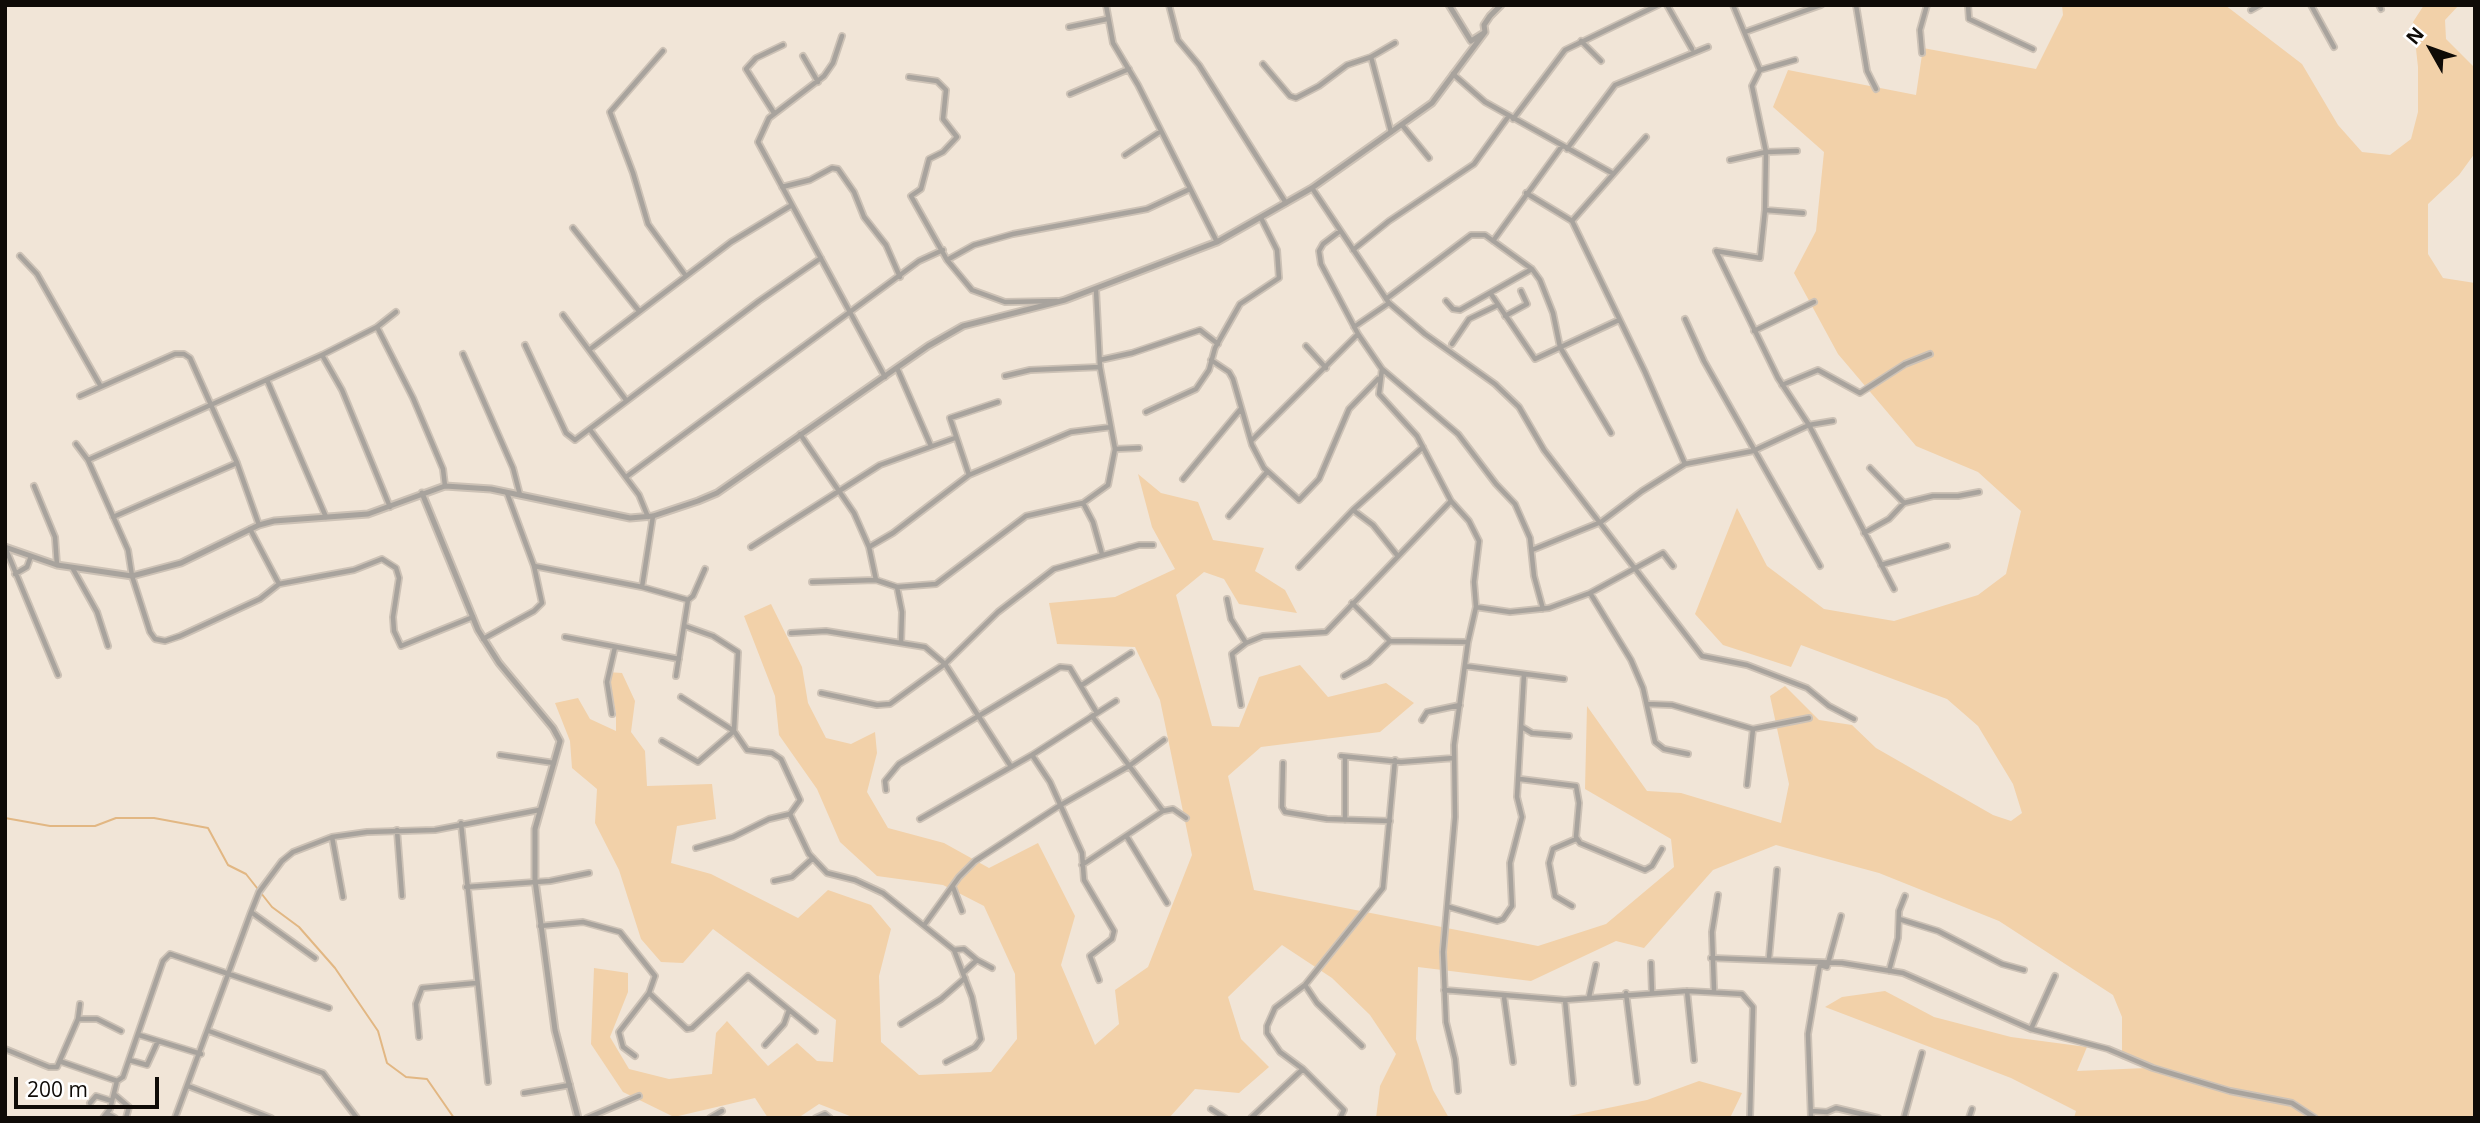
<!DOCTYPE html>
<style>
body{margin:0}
#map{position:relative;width:2480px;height:1123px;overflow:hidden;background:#f1e5d7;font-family:"Open Sans",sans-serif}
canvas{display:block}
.frame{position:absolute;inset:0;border:7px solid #0f0b07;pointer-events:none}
.north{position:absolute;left:2396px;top:14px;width:70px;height:70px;-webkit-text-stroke:5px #fff;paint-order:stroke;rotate:310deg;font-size:19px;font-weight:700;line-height:28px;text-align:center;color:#0f0b07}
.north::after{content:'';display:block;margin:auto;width:24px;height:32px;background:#0f0b07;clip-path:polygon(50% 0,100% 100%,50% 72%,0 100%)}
.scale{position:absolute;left:14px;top:1077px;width:145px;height:32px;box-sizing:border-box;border:4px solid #0f0b07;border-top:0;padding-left:9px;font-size:21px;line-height:24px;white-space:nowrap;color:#0f0b07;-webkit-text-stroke:5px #fff;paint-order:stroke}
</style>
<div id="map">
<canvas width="2480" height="1123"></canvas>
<div class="frame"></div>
<div class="north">N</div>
<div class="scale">200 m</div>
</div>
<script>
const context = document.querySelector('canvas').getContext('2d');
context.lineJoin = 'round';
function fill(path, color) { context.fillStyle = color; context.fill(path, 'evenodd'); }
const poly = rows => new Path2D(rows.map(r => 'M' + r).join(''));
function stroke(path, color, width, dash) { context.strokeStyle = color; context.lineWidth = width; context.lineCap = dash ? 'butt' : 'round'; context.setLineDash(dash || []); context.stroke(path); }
fill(poly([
 [2062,5,2225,5,2302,64,2338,125,2362,152,2390,155,2411,139,2418,112,2418,67,2413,22,2424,5,2459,5,2445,20,2446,39,2475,68,2475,153,2459,175,2428,204,2428,254,2443,278,2475,283,2475,1118,2074,1118,2076,1111,2011,1078,1825,1007,1842,997,1885,991,1934,1017,2011,1037,2087,1047,2077,1071,2146,1068,2122,1059,2122,1017,2113,995,1999,921,1879,873,1776,845,1713,870,1644,948,1616,941,1531,981,1418,967,1416,1039,1433,1090,1449,1118,1376,1118,1380,1086,1396,1054,1370,1015,1332,978,1282,945,1228,997,1241,1039,1269,1067,1239,1093,1195,1089,1169,1118,855,1118,819,1104,798,1118,768,1118,755,1098,674,1117,623,1092,591,1044,594,968,628,973,628,992,610,1037,629,1069,669,1079,712,1074,716,1033,727,1021,768,1066,797,1043,817,1061,833,1062,836,1020,713,929,683,963,661,962,641,939,619,870,595,823,597,789,572,768,570,741,555,703,578,698,590,719,616,731,616,713,607,672,622,673,635,701,631,732,645,751,647,786,712,784,716,819,677,826,671,863,711,874,798,918,828,890,871,905,891,929,879,976,881,1042,919,1075,991,1072,1017,1039,1015,974,984,906,943,885,877,876,840,842,817,789,779,735,775,696,744,616,771,604,802,667,808,703,826,738,851,744,875,732,877,753,867,792,888,828,944,843,989,868,1038,843,1075,916,1061,965,1095,1045,1119,1024,1115,990,1148,967,1192,855,1160,700,1135,647,1057,644,1049,603,1115,597,1175,569,1152,527,1138,474,1161,493,1198,502,1213,540,1264,548,1255,571,1285,590,1297,613,1239,604,1224,579,1204,572,1176,595,1212,726,1239,727,1259,677,1300,665,1328,697,1386,683,1414,703,1380,732,1261,747,1228,776,1254,890,1538,946,1606,924,1674,867,1671,839,1585,789,1587,706,1647,791,1681,793,1781,823,1789,784,1770,696,1785,686,1819,720,1852,725,1876,748,1993,815,2011,821,2022,813,2013,784,1978,726,1947,699,1801,645,1791,667,1723,645,1695,614,1737,508,1767,566,1824,609,1894,621,1978,595,2006,574,2021,511,1978,472,1916,446,1838,354,1794,273,1816,231,1824,152,1773,107,1788,70,1916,95,1923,48,2036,69,2063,15],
 [1699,1081,1742,1093,1730,1118,1559,1118,1647,1100]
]), '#f2d1a9');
stroke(poly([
 [5,818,50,826,95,826,116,818,154,818,208,828,228,865,246,874,272,907,299,927,335,968,378,1031,387,1063,406,1077,427,1079,454,1118]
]), '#e2b783', 2);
const minor = poly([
 [1106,5,1113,43,1138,85,1217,242],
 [1169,5,1178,40,1199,65,1286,203],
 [1667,5,1692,49],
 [1856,5,1867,71,1876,89],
 [1968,5,1969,19,2033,49],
 [2311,5,2334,47],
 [2379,5,2381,9],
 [2251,10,2260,5],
 [1069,27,1107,19],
 [1745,32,1821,5],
 [842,36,833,63,824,76,769,118,758,142,885,377],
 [1581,41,1601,61],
 [663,51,610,112,633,173,648,224,686,276],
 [1922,53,1920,30,1927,5],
 [803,56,818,82],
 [1371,57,1391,132],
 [1263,64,1290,96,1296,98,1319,86,1347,65,1371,57,1395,43],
 [1760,70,1795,60],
 [1453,74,1485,102,1612,173],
 [909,77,937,81,946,90,943,119,957,137,943,152,929,159,921,189,911,196,947,260,972,290,1005,302,1057,301],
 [1070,94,1129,69],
 [774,113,746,69,756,58,783,45],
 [1513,119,1565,50,1658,5],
 [1402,125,1429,158],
 [1567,149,1615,85,1708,47],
 [1125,155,1161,131],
 [1730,160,1766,152,1797,151],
 [782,187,810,180,832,168,838,169,854,192,864,217,886,245,900,277],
 [1312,188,1389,303,1425,334,1495,384,1519,407,1544,450,1702,656,1747,665,1807,688,1829,706,1854,719],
 [1526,193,1572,221,1645,372,1685,464],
 [1765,210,1803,213],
 [1572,221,1646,137],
 [573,228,639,311],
 [1340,231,1323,244,1319,251,1321,264,1358,334,1382,369,1379,394,1417,436,1451,501,1469,521,1479,541,1474,582,1476,607,1468,642,1454,745,1455,817,1443,952,1446,1022,1455,1059,1458,1091],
 [1493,241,1562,146],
 [1353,250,1389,221,1474,164,1508,117],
 [1716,251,1778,378,1809,425,1894,589],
 [1716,251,1760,258,1765,210,1766,152,1752,86,1760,70,1733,5],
 [20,256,37,274,100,385],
 [947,260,974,245,1013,234,1147,209,1190,189],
 [1491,294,1535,359,1619,320],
 [1386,299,1471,235,1485,235,1532,269,1540,280,1553,313,1560,347,1611,433],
 [1446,301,1453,309,1460,310,1532,269],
 [563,315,626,400],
 [1505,316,1527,304,1521,291],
 [1685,319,1704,361,1820,566],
 [377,327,413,398,443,469,445,486],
 [1354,327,1389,303],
 [1754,331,1814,302],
 [1452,344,1469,319,1498,305],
 [525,345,566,433,575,440,759,301,821,258],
 [1306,346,1326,368],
 [589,350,731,242,792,205],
 [463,354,513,468,520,495],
 [322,355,342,390,390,507],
 [1100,360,1132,353,1200,330,1218,344],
 [1211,360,1229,372,1233,379,1252,445,1264,468,1299,500,1319,479,1349,409,1378,379],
 [897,368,931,446],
 [1382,369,1458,434,1496,484,1515,504,1530,538,1534,576,1543,609],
 [1005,376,1030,370,1100,367],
 [267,380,326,517],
 [1782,385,1818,370,1860,393,1905,364,1930,354],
 [80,396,175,354,184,354,190,358,237,463],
 [1146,412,1196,389,1209,370,1215,348,1240,304,1279,278,1277,250,1261,218],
 [591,431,639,495,648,517],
 [800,434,854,513,869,547,876,580],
 [1252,440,1358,334],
 [76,444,88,460,128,550,132,576,150,632,155,639,165,641,180,636,260,599,279,584,354,570,382,559,396,568,399,578,393,617,394,631,401,646,473,617],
 [1115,449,1139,448],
 [88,460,322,355,377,327,396,312],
 [1870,468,1904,503],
 [969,475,950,418,998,402],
 [626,477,919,261,943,250],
 [1183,479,1240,410],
 [34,486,55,537,57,565],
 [1083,503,1093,522,1102,554],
 [1353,510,1373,525,1397,555],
 [1229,516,1267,472],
 [113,517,237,463,259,525],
 [250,529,279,584],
 [1864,533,1889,519,1904,503,1933,496,1958,496,1979,492],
 [5,547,58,675],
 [751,547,880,465,955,438],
 [869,547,893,533,969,475,1071,432,1111,427],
 [1532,550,1601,522,1642,491,1685,464,1753,451,1809,425,1833,421],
 [1881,565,1947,546],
 [534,566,642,587,688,600],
 [1299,567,1353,510,1423,447],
 [73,569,97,612,108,646],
 [15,574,27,567,31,556],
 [812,582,876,580,897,587,936,584,1026,516,1083,503,1108,485,1115,449,1100,367,1096,290],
 [642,587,653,516],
 [897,587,902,612,901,643],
 [1590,593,1631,660,1643,688,1655,742,1664,749,1688,754],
 [1227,599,1231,619,1246,643],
 [1352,603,1390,641,1468,642],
 [1476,607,1510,612,1549,608,1590,593,1663,553,1673,566],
 [791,633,826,631,925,647,945,664,1010,765],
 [565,637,679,659],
 [483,639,534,611,542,603,534,566,507,493],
 [1465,666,1564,679],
 [676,676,688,600,693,596,705,569],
 [1344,676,1369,662,1390,641],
 [1082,685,1131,653],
 [821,693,877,705,890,704,945,664,998,612,1054,569,1139,545,1153,545],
 [681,697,734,731,747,750,772,753,781,759,800,800,790,814,769,819,733,837,696,848],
 [1647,704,1672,705,1753,729,1809,718],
 [1241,705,1232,654,1246,643,1263,636,1326,632,1451,501],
 [612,714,607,682,615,647],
 [1422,720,1427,712,1460,705],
 [1522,727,1532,733,1569,736],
 [662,741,698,762,734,731,738,652,713,636,685,626],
 [500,755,554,763],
 [1032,755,1050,782,1082,853,1084,880,1114,931,1112,939,1090,956,1099,980],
 [1341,756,1401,762,1454,758],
 [1283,763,1282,807,1285,812,1327,819,1390,821],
 [1520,779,1576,786,1579,803,1576,837,1580,843,1645,870,1652,866,1662,849],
 [1747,785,1753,729],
 [886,790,885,781,899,764,1060,667,1070,668,1097,713],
 [1163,811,1173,809,1186,818],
 [790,814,809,854,827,873,855,880,883,893,954,950,972,997,981,1039,975,1047,946,1062],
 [920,819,1032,755,1116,701],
 [1345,820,1345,757],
 [461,823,488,1082],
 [397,830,402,896],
 [332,837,343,897],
 [1127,837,1167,903],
 [1082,865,1163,811,1092,716],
 [774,881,792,877,813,858],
 [466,887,550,881,589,873],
 [953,887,962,911],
 [1572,906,1555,896,1549,863,1553,849,1576,839],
 [1449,907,1497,921,1503,919,1512,906,1510,863,1522,817,1517,797,1524,674],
 [251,912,315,958],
 [1899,919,1938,931,2002,964,2024,970],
 [925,924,959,877,975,861,1059,806,1129,766,1164,740],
 [540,926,583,922,620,932,655,976,649,993,687,1029,692,1028,748,976,815,1031],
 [954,950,964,949,977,960],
 [1711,958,1842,963,1903,973,2031,1029,2108,1049,2153,1068,2230,1091,2292,1103,2315,1118],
 [1769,958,1777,870],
 [1651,963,1652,992],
 [1889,971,1898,938,1899,911,1905,896],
 [964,972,977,960,992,968],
 [1305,985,1317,1003,1362,1046],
 [1444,990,1565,1000,1687,991,1742,994,1753,1007,1750,1118],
 [1714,990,1712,932,1718,895],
 [1687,991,1694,1060],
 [1626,993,1637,1082],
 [1504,997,1513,1062],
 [1589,997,1596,965],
 [1565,1000,1573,1083],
 [78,1019,97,1019,121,1031],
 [901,1024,941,999,965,978],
 [2031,1029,2055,976],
 [209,1031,323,1073,357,1118],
 [139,1035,201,1054],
 [419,1037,416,1004,422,988,476,983],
 [765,1045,784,1024,789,1010],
 [5,1049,49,1067,57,1067,78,1019,80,1004],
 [635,1056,623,1047,619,1032,649,993],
 [129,1060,147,1065,158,1041],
 [62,1062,117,1081],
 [188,1086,271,1118],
 [524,1093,570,1085],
 [115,1095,129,1107,126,1118],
 [90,1103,96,1096,112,1101],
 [1211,1109,1225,1118],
 [1812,1111,1827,1112,1836,1108,1878,1118],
 [108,1114,115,1118],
 [103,1118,110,1109,117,1081,123,1077,163,961,170,954,329,1008],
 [175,1118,251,912,259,892,282,861,293,852,332,837,367,832,435,830,539,810],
 [587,1118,639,1096],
 [710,1118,722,1111],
 [816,1118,825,1114,830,1118],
 [1251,1118,1303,1069],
 [1340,1118,1344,1110,1303,1069,1280,1052,1267,1033,1267,1026,1275,1008,1305,985,1383,888,1395,760],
 [1811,1118,1808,1034,1819,969,1820,965,1827,967,1841,916],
 [1904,1118,1922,1053],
 [1969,1118,1972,1109]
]);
const tertiary = poly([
 [1449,5,1471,41,1482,34],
 [422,493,478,630,499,663,553,728,560,741,535,829,535,880,555,1030,578,1118],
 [5,547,57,565,132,576,181,563,259,525,274,521,368,514,445,486,491,489,630,518,653,516,698,501,717,493,928,346,963,326,1065,300,1217,242,1312,188,1432,103,1485,32,1484,25,1490,16,1501,5]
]);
stroke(minor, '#cdc2b6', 8);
stroke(tertiary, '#cdc2b6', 9);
stroke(minor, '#a8a39d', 4.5);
stroke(tertiary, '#a8a39d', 5);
</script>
